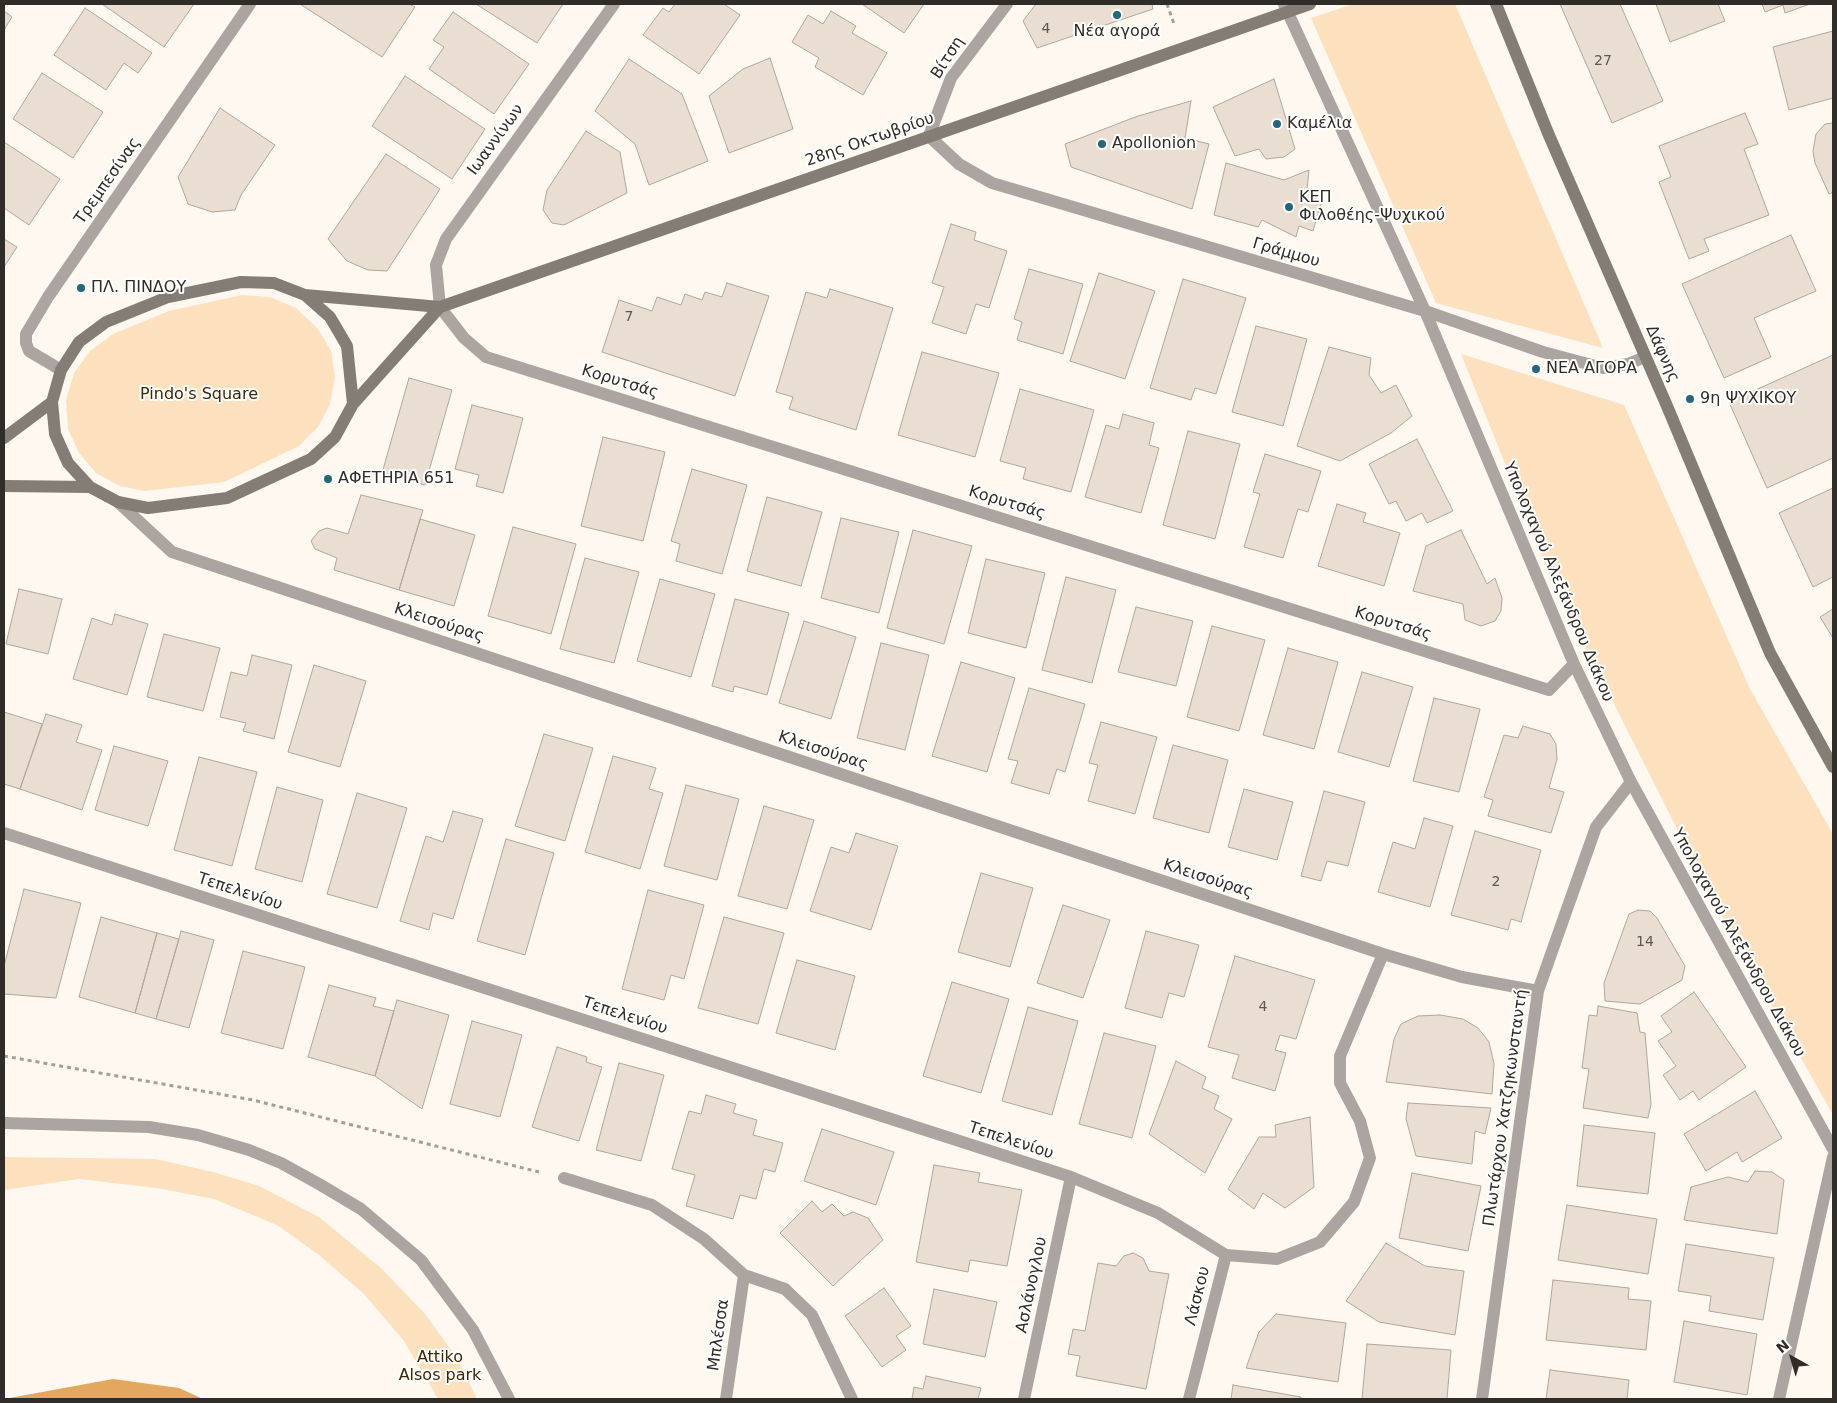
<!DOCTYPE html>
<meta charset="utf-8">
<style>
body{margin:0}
#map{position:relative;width:1837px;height:1403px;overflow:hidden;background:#fef8f0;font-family:"DejaVu Sans",sans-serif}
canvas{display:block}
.frame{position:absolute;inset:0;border:5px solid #302c27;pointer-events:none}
.north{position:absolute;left:1767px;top:1333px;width:50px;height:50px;-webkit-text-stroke:4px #fff;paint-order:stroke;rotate:321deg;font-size:14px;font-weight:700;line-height:20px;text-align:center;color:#302c27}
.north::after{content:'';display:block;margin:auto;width:18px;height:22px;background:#302c27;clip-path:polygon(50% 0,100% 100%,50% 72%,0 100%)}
</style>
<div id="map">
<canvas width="1837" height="1403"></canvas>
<div class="frame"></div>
<div class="north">N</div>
</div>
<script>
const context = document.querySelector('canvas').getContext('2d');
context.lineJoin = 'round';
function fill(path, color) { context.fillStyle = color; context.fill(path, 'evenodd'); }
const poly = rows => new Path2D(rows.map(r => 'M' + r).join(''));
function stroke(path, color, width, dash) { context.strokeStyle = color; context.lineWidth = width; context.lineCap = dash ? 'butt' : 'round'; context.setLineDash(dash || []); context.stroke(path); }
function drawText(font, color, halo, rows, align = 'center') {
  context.font = font + ' "DejaVu Sans",sans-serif'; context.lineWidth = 4; context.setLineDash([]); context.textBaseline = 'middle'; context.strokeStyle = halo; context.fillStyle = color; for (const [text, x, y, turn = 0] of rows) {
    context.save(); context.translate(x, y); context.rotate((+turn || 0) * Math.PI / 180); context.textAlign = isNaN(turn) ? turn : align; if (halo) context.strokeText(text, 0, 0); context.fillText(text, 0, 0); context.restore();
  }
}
fill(poly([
 [1353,4,1455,4,1603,348,1436,303,1311,18],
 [242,295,270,297,296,308,318,329,331,351,335,377,330,404,318,427,299,446,224,482,145,491,120,486,96,473,79,453,68,429,66,400,74,373,90,351,113,334,169,311],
 [1461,354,1624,405,1750,689,1833,834,1833,1115,1715,904,1553,583],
 [4,1157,155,1159,213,1172,259,1186,319,1217,382,1269,426,1315,458,1360,477,1399,438,1399,404,1341,364,1294,319,1255,277,1225,214,1199,157,1188,79,1179,4,1190]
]), '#fde0be');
fill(poly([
 [113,1379,179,1388,203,1399,4,1399]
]), '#e3a85e');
const building = poly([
 [102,4,194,4,164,47,102,4],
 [300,4,409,4,415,7,382,57,300,4],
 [476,4,563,4,537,43,476,4],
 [675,4,724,4,740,15,699,74,643,35,663,8,669,12,675,4],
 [862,4,924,4,904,33,862,4],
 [1036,4,1152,4,1153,9,1037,48,1023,21,1036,4],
 [1560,4,1620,4,1663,101,1612,123,1560,4],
 [1656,4,1718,4,1725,21,1670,42,1656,4],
 [1762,4,1810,4,1785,13,1783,5,1765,12,1762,4],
 [85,8,152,53,138,73,124,63,106,90,54,55,85,8],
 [4,11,12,17,4,30,4,11],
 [831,11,856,26,852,33,887,53,863,95,815,67,819,58,792,42,808,15,823,24,831,11],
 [453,12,529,64,494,114,429,69,444,47,433,40,453,12],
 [1833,31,1833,98,1789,110,1773,47,1833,31],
 [770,58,793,129,729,153,709,96,743,69,770,58],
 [629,59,682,94,708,161,649,185,635,144,595,111,629,59],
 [42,73,103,112,73,158,13,119,42,73],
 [405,76,485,129,452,179,372,126,405,76],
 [1274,79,1295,149,1284,157,1266,159,1259,149,1235,156,1213,107,1274,79],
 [1191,101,1185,138,1209,144,1192,209,1071,167,1065,144,1138,116,1191,101],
 [220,108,275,145,241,195,235,210,212,212,188,204,178,177,220,108],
 [1745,113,1758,144,1744,149,1769,215,1704,239,1709,251,1689,259,1659,182,1671,177,1659,146,1745,113],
 [1833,123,1833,192,1829,194,1815,163,1813,151,1816,134,1825,124,1833,123],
 [586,131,620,152,627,193,564,225,552,223,543,210,547,190,586,131],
 [4,142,60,179,29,225,4,208,4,142],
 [386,154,440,189,387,271,368,270,347,261,328,239,386,154],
 [1226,163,1284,180,1309,170,1307,190,1324,194,1313,231,1299,226,1296,237,1262,220,1258,227,1214,215,1226,163],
 [951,224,976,232,974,240,1007,251,989,308,976,304,966,334,932,323,944,287,932,283,951,224],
 [1791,235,1816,291,1754,318,1771,357,1724,378,1682,284,1791,235],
 [4,239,17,247,4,267,4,239],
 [1029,269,1083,284,1063,354,1017,340,1022,322,1014,319,1029,269],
 [1099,273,1155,291,1125,379,1070,361,1099,273],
 [1183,279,1246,298,1216,394,1195,388,1191,400,1150,388,1183,279],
 [727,283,769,296,735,396,602,352,619,300,652,311,657,297,681,305,685,294,702,300,705,292,722,297,727,283],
 [830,289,893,308,856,430,789,409,793,397,776,392,806,292,827,298,830,289],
 [1256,326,1307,339,1283,426,1232,412,1256,326],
 [1329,347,1371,358,1369,375,1381,393,1396,385,1412,416,1391,433,1340,461,1297,446,1329,347],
 [922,352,999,373,975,457,898,435,922,352],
 [1833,355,1833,458,1767,488,1729,402,1833,355],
 [409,378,452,390,425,485,382,473,409,378],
 [1020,389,1094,410,1071,492,1023,479,1026,468,1000,461,1020,389],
 [472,405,523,418,503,493,476,486,479,475,455,469,472,405],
 [1123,414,1154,423,1149,445,1159,448,1141,513,1085,497,1106,425,1119,429,1123,414],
 [1188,431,1240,444,1215,539,1163,525,1188,431],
 [603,437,665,452,643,541,581,526,603,437],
 [1417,439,1453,511,1427,523,1422,513,1406,521,1396,501,1389,504,1369,464,1417,439],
 [1265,454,1321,471,1308,512,1298,509,1283,558,1244,547,1260,494,1253,492,1265,454],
 [692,469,747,485,722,574,676,561,680,544,671,541,692,469],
 [1833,488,1833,577,1813,587,1779,513,1833,488],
 [361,495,423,510,399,590,334,570,337,558,315,549,311,541,319,531,327,528,348,534,361,495],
 [767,497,822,512,801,586,747,571,767,497],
 [1337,504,1366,513,1363,522,1400,533,1384,586,1318,566,1337,504],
 [841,518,899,532,879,613,821,598,841,518],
 [420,519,475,535,454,606,399,590,420,519],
 [513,527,576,544,551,634,488,616,513,527],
 [913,530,972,546,944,644,887,628,913,530],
 [1461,530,1487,584,1495,578,1502,598,1501,611,1495,621,1481,626,1465,620,1463,604,1413,591,1426,546,1461,530],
 [585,558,639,572,614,663,560,649,585,558],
 [986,559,1045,573,1026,648,968,633,986,559],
 [1066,577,1116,590,1092,683,1042,670,1066,577],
 [660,579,715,594,691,677,637,661,660,579],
 [19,589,62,599,48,654,6,644,19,589],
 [735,599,789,613,767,695,734,686,733,692,712,686,735,599],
 [1136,607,1193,621,1176,686,1118,672,1136,607],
 [1833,609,1833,638,1820,617,1833,609],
 [115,614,148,624,127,695,73,679,92,618,112,625,115,614],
 [804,621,856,637,831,719,779,703,804,621],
 [1212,626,1265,640,1239,731,1187,717,1212,626],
 [164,634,220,648,203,711,147,697,164,634],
 [881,643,929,655,905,750,857,738,881,643],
 [1288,648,1338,662,1314,749,1263,735,1288,648],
 [252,655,292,665,274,739,243,731,246,723,220,717,231,672,247,676,252,655],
 [961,662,1015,678,987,772,932,756,961,662],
 [314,665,366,681,340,767,288,752,314,665],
 [1362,672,1413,687,1389,767,1338,752,1362,672],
 [1029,688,1085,704,1065,772,1057,769,1049,794,1011,783,1018,761,1008,759,1029,688],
 [1434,698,1480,709,1459,792,1413,781,1434,698],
 [4,712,42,724,20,789,4,784,4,712],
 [46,714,82,725,76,742,102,750,82,810,20,789,46,714],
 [1101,722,1157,737,1135,814,1088,801,1098,765,1089,763,1101,722],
 [1523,726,1550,734,1556,744,1557,759,1549,788,1564,792,1551,833,1488,816,1493,800,1484,797,1504,735,1518,738,1523,726],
 [544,734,593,748,565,841,515,826,544,734],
 [1173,745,1228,760,1209,833,1153,818,1173,745],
 [114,746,168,761,148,826,95,810,114,746],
 [613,756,656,768,649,789,663,793,640,869,585,852,613,756],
 [199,757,257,772,232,866,174,850,199,757],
 [686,785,739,799,717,880,664,866,686,785],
 [277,787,323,800,302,882,255,869,277,787],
 [1244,789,1293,802,1277,860,1228,847,1244,789],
 [1324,791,1365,802,1348,866,1327,861,1321,881,1301,876,1324,791],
 [357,793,407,808,377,908,327,894,357,793],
 [764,806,814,820,787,909,738,896,764,806],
 [453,811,483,819,453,919,433,913,429,930,400,921,426,836,443,842,453,811],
 [1424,818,1453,826,1430,907,1378,892,1393,842,1415,849,1424,818],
 [1475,831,1541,850,1521,922,1511,919,1508,930,1451,915,1475,831],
 [856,833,898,846,871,930,810,911,831,847,849,853,856,833],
 [506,839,554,853,525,955,477,941,506,839],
 [981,873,1033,888,1010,967,958,952,981,873],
 [24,889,81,903,56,998,4,994,4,966,24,889],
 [648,890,704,905,684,979,671,975,664,1000,622,989,648,890],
 [1063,905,1110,920,1083,998,1037,983,1063,905],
 [1638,910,1650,911,1657,918,1685,966,1682,980,1640,1004,1605,1001,1604,983,1629,914,1638,910],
 [101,917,157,933,135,1013,79,997,101,917],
 [724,917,784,933,758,1024,698,1008,724,917],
 [181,931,214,940,189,1028,156,1019,181,931],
 [1146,931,1199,945,1184,997,1169,993,1162,1018,1125,1008,1146,931],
 [157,933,179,939,156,1019,135,1013,157,933],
 [243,951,305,967,283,1049,221,1033,243,951],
 [1235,956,1315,980,1296,1039,1280,1035,1275,1050,1286,1053,1275,1091,1232,1078,1239,1055,1208,1047,1235,956],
 [797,960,855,976,835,1050,776,1033,797,960],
 [952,982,1009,999,981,1093,923,1076,952,982],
 [329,985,376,998,373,1006,394,1011,375,1076,308,1057,329,985],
 [1694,992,1746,1067,1699,1100,1693,1091,1680,1100,1663,1075,1676,1066,1658,1041,1672,1032,1661,1016,1694,992],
 [397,1000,449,1015,422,1109,375,1076,397,1000],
 [1598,1006,1637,1013,1640,1032,1645,1033,1651,1104,1648,1118,1583,1108,1589,1069,1582,1068,1589,1015,1597,1016,1598,1006],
 [1028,1007,1078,1021,1052,1115,1002,1101,1028,1007],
 [1440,1015,1463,1019,1478,1028,1489,1042,1494,1064,1492,1094,1386,1082,1394,1039,1401,1024,1418,1016,1440,1015],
 [472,1021,522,1035,500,1117,450,1104,472,1021],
 [1104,1033,1156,1046,1132,1138,1079,1124,1104,1033],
 [557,1047,587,1057,586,1062,602,1067,579,1141,532,1127,557,1047],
 [1176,1061,1206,1077,1202,1088,1219,1096,1214,1109,1232,1119,1205,1173,1149,1134,1176,1061],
 [619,1063,664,1075,641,1161,596,1150,619,1063],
 [1755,1091,1782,1138,1742,1162,1737,1152,1706,1171,1684,1134,1755,1091],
 [706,1095,736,1104,733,1113,757,1120,753,1135,783,1143,775,1172,764,1169,756,1199,740,1195,733,1219,686,1206,695,1175,672,1169,689,1111,701,1114,706,1095],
 [1408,1103,1491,1108,1485,1134,1475,1131,1472,1164,1416,1156,1406,1119,1408,1103],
 [1310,1117,1314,1187,1285,1208,1263,1193,1254,1209,1228,1189,1259,1137,1276,1137,1275,1125,1310,1117],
 [1584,1125,1655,1133,1648,1194,1577,1186,1584,1125],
 [822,1129,894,1152,876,1205,804,1181,822,1129],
 [934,1165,980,1173,978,1182,1022,1190,1007,1266,970,1260,968,1272,916,1262,934,1165],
 [1755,1171,1772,1172,1784,1180,1777,1234,1684,1220,1691,1187,1728,1177,1748,1182,1755,1171],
 [1412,1173,1481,1186,1468,1251,1399,1238,1412,1173],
 [812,1201,822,1212,832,1204,844,1216,853,1212,868,1218,883,1240,833,1286,780,1233,812,1201],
 [1567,1205,1657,1219,1648,1274,1558,1260,1567,1205],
 [1386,1243,1425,1266,1464,1271,1455,1335,1379,1322,1346,1301,1386,1243],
 [1686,1244,1774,1258,1763,1320,1709,1311,1711,1296,1678,1291,1686,1244],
 [1133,1253,1143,1258,1149,1271,1169,1274,1146,1389,1076,1376,1080,1356,1068,1354,1073,1329,1085,1331,1098,1263,1116,1266,1124,1256,1133,1253],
 [1553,1280,1629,1288,1628,1299,1651,1301,1646,1350,1546,1340,1553,1280],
 [884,1288,911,1326,896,1336,906,1350,882,1367,845,1316,884,1288],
 [934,1289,997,1302,985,1357,923,1344,934,1289],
 [1276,1314,1346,1323,1338,1382,1246,1368,1259,1332,1276,1314],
 [1684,1321,1757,1334,1747,1395,1674,1382,1684,1321],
 [1367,1344,1451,1350,1447,1399,1362,1399,1367,1344],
 [1550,1370,1629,1380,1627,1399,1546,1399,1550,1370],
 [926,1376,981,1388,978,1399,912,1399,914,1387,923,1389,926,1376],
 [1233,1385,1301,1397,1301,1399,1231,1399,1233,1385]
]);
fill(building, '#e9ded1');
stroke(building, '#b1a69a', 1);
stroke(poly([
 [1167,4,1174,24],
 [4,1056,253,1100,539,1172]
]), '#a49e98', 3, [4, 4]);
stroke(poly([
 [1284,4,1425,311]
]), '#aaa5a0', 12);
stroke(poly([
 [614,4,446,239,436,265,440,307,464,338,486,357,1549,690,1574,664],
 [929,136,951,78,1007,4],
 [1425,311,1574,664,1631,782,1833,1149],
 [61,370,29,351,26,343,26,334,48,297,250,4],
 [118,502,172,552,1383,954,1462,977,1538,991],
 [4,833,1071,1177,1158,1213,1226,1255],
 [564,1178,652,1205,704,1239,744,1275,785,1289,812,1315,852,1399],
 [726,1399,744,1275],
 [1024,1399,1071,1177],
 [1189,1399,1226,1255,1277,1259,1320,1242,1354,1202,1370,1158,1360,1121,1340,1083,1340,1056,1383,954],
 [1482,1399,1538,991,1596,827,1631,782],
 [1779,1399,1833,1157]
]), '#aaa5a0', 12);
stroke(poly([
 [929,136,959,164,992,183,1425,311,1543,352,1603,368,1628,364,1645,357],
 [4,1123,149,1127,198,1135,249,1150,281,1163,319,1184,361,1209,421,1260,473,1330,509,1399]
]), '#aaa5a0', 12);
stroke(poly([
 [1496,4,1548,133,1667,406,1770,653,1833,767],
 [305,295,330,317,347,346,353,404],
 [440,307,353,404,335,437,311,459,227,498,148,508,118,502,90,487,68,463,55,434,52,402,61,370,79,342,106,322,168,297,241,282,274,283,305,295,440,307,1310,4],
 [4,438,52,402],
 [4,486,90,487]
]), '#847d76', 12);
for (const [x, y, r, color] of [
 [1117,15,5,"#25667a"],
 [1277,124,5,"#25667a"],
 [1102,144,5,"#25667a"],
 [1289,207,5,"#25667a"],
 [81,288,5,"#25667a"],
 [1536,369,5,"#25667a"],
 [1690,399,5,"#25667a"],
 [328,479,5,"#25667a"]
]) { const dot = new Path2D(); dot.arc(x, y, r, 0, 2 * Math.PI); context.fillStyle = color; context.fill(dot); stroke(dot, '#fff', 2); }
drawText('14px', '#5e5852', null, [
 ["4",1046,29],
 ["27",1603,61],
 ["7",629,317],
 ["2",1496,882],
 ["14",1645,942],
 ["4",1263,1007]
]);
drawText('16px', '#302c27', '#fff', [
 ["Νέα αγορά",1117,32,"center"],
 ["Καμέλια",1287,124],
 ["Apollonion",1112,144],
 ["ΚΕΠ",1299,198],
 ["Φιλοθέης-Ψυχικού",1299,216],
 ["ΠΛ. ΠΙΝΔΟΥ",91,288],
 ["ΝΕΑ ΑΓΟΡΑ",1546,369],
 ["9η ΨΥΧΙΚΟΥ",1700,399],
 ["ΑΦΕΤΗΡΙΑ 651",338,479]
], 'left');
drawText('16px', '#302c27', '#fff', [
 ["Βίτση",948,58,-57],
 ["Ιωαννίνων",496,140,-54],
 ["28ης Οκτωβρίου",870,140,-19],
 ["Τρεμπεσίνας",108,181,-55],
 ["Γράμμου",1286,253,16],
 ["Δάφνης",1662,354,66],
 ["Κορυτσάς",620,382,17],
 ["Κορυτσάς",1007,503,17],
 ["Υπολοχαγού Αλεξάνδρου Διάκου",1558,582,67],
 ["Κλεισούρας",439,623,18],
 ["Κορυτσάς",1393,624,17],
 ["Κλεισούρας",823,751,18],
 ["Κλεισούρας",1208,879,18],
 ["Τεπελενίου",240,892,18],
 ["Υπολοχαγού Αλεξάνδρου Διάκου",1738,943,61],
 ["Τεπελενίου",625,1016,18],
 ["Πλωτάρχου Χατζηκωνσταντή",1506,1108,-82],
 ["Τεπελενίου",1011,1141,18],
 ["Ασλάνογλου",1032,1285,-78],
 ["Λάσκου",1198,1296,-76],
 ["Μπλέσσα",719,1335,-82]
]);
drawText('16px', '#3d2604', '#fff', [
 ["Pindo's Square",199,395],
 ["Attiko",440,1358],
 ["Alsos park",440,1376]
]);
</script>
